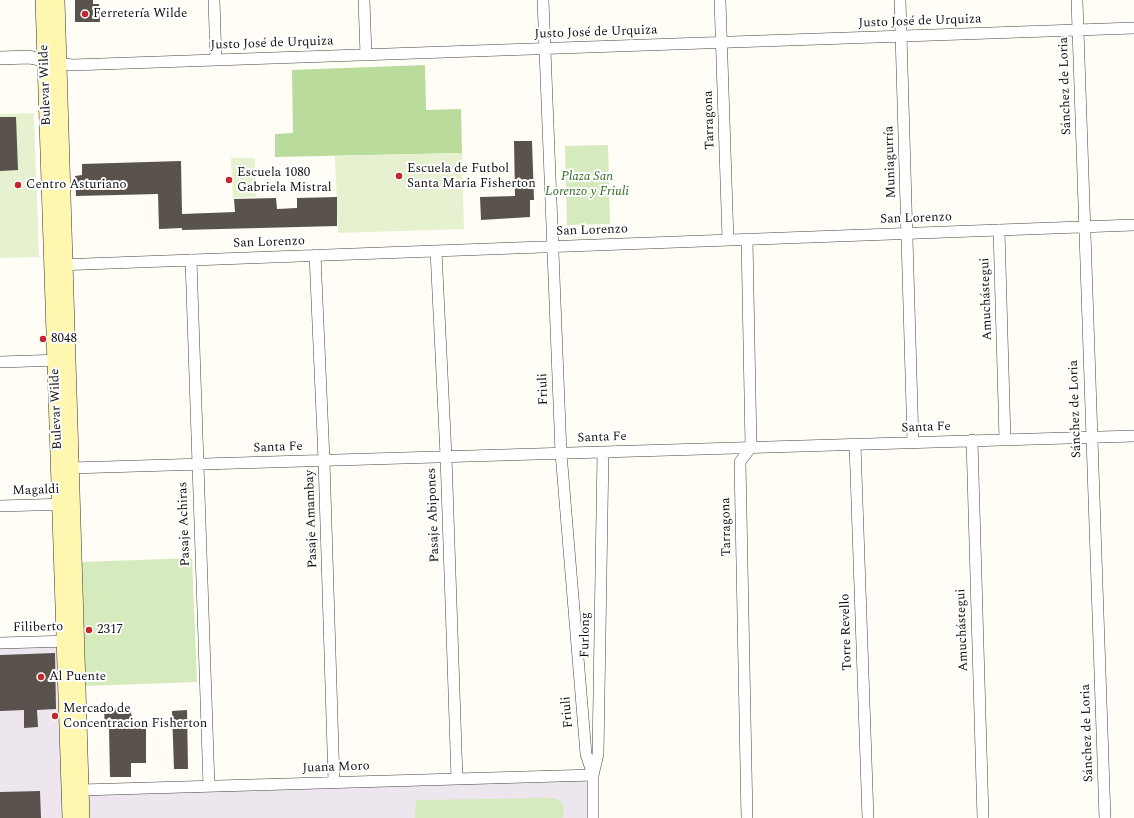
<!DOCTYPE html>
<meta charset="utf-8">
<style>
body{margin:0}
canvas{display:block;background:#fffdf5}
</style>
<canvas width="1134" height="818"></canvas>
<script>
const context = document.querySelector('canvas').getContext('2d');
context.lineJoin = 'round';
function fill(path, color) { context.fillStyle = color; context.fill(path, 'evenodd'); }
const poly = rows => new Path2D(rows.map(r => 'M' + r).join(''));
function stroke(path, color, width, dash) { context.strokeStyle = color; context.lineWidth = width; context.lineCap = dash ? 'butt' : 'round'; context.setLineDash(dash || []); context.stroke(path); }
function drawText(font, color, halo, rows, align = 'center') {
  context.font = font + ' Spectral,serif'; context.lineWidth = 4; context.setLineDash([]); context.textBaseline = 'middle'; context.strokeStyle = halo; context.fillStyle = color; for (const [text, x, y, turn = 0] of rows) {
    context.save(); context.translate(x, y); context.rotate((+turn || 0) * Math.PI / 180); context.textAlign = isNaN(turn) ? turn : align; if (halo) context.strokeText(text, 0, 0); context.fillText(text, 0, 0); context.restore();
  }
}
fill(poly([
 [64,642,69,790,593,775,593,818,0,818,0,643]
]), '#eee6ef');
fill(poly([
 [608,145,610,224,567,225,565,146],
 [192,558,197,682,86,686,82,562],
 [556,798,564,805,563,818,415,818,416,800]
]), '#d5ebbd');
fill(poly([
 [425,65,426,110,461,109,462,153,275,157,275,134,293,133,292,70]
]), '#b9dc9c');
fill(poly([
 [34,113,39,257,0,258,0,114],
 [462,153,464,229,338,233,335,156],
 [231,158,255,158,256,197,233,198]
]), '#e6f2cf');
fill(poly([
 [75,0,93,0,93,4,99,4,100,22,75,22],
 [0,117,16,117,18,170,0,171],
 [514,141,532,141,534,200,530,200,530,217,481,220,480,197,515,196],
 [181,161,182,214,235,212,234,199,276,198,277,209,297,208,297,198,337,197,337,226,182,230,182,228,159,229,158,194,76,196,75,176,82,175,82,164],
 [55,653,56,709,37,710,38,727,24,728,24,710,0,711,0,655],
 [131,708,132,728,146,728,146,763,131,763,131,777,110,777,109,729,105,729,104,709],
 [187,710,188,769,174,769,172,711],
 [40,791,41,818,0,818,0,792]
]), '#5a524d');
const minor = poly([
 [214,0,216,60],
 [364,0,366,55],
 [543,0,561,453,586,754,593,775],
 [720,0,728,240],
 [900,0,913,442],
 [1077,0,1105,818],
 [59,63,72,65,1134,28],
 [999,230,1005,440],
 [747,239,751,447,740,462,747,818],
 [436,251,446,456,457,779],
 [315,255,324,460,334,782],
 [191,260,209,786],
 [58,265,1134,225],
 [0,362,61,360],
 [972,440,983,818],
 [855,444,868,818],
 [71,468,1134,436],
 [0,506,67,504],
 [0,643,71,641],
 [81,790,593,775],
 [593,818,593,775,598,754,603,452]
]);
const tertiary = poly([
 [0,58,29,57,53,62]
]);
const secondary = poly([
 [43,0,70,818],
 [57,0,82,818]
]);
stroke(minor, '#444', 12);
stroke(tertiary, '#444', 14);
stroke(secondary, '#333', 16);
stroke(minor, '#fff', 11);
stroke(tertiary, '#fff', 13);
stroke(secondary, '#fff6b0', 15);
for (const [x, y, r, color] of [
 [85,14,4,"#c4262e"],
 [399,176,4,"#c4262e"],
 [229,180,4,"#c4262e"],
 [18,185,4,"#c4262e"],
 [43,339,4,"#c4262e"],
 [89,630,4,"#c4262e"],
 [41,677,4,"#c4262e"],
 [55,716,4,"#c4262e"]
]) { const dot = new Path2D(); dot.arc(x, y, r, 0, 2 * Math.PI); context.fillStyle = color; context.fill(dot); stroke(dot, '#fff', 1.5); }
drawText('13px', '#111', '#fff', [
 ["Ferretería Wilde",93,14],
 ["Escuela de Futbol",407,169],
 ["Santa Maria Fisherton",407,184],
 ["Escuela 1080",237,173],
 ["Gabriela Mistral",237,188],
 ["Centro Asturiano",26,185],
 ["8048",51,339],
 ["2317",97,630],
 ["Al Puente",49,677],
 ["Mercado de",63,709],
 ["Concentracion Fisherton",63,724]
], 'left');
drawText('13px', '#111', '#fff', [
 ["Justo José de Urquiza",920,22,-2],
 ["Justo José de Urquiza",596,33,-2],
 ["Justo José de Urquiza",272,44,-2],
 ["Bulevar Wilde",46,85,-92],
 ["Sánchez de Loria",1066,86,-92],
 ["Tarragona",710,120,-92],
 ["Muniagurría",891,162,-92],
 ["San Lorenzo",916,219,-2],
 ["San Lorenzo",592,231,-2],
 ["San Lorenzo",269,243,-2],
 ["Amuchástegui",987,299,-92],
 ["Friuli",544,389,-92],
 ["Bulevar Wilde",57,409,-92],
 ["Sánchez de Loria",1076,409,-92],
 ["Santa Fe",926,428,-2],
 ["Santa Fe",602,438,-2],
 ["Santa Fe",278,448,-2],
 ["Magaldi",36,491,-2],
 ["Pasaje Abipones",434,515,-92],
 ["Pasaje Amambay",312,519,-92],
 ["Pasaje Achiras",185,524,-92],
 ["Tarragona",727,527,-91],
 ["Filiberto",38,628,-1],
 ["Amuchástegui",963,630,-92],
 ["Torre Revello",847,632,-92],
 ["Furlong",586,635,-89],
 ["Friuli",568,712,-95],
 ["Sánchez de Loria",1088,733,-92],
 ["Juana Moro",336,768,-2]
]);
drawText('italic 13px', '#2f6b1f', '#fff', [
 ["Plaza San",587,177],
 ["Lorenzo y Friuli",587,192]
]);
</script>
